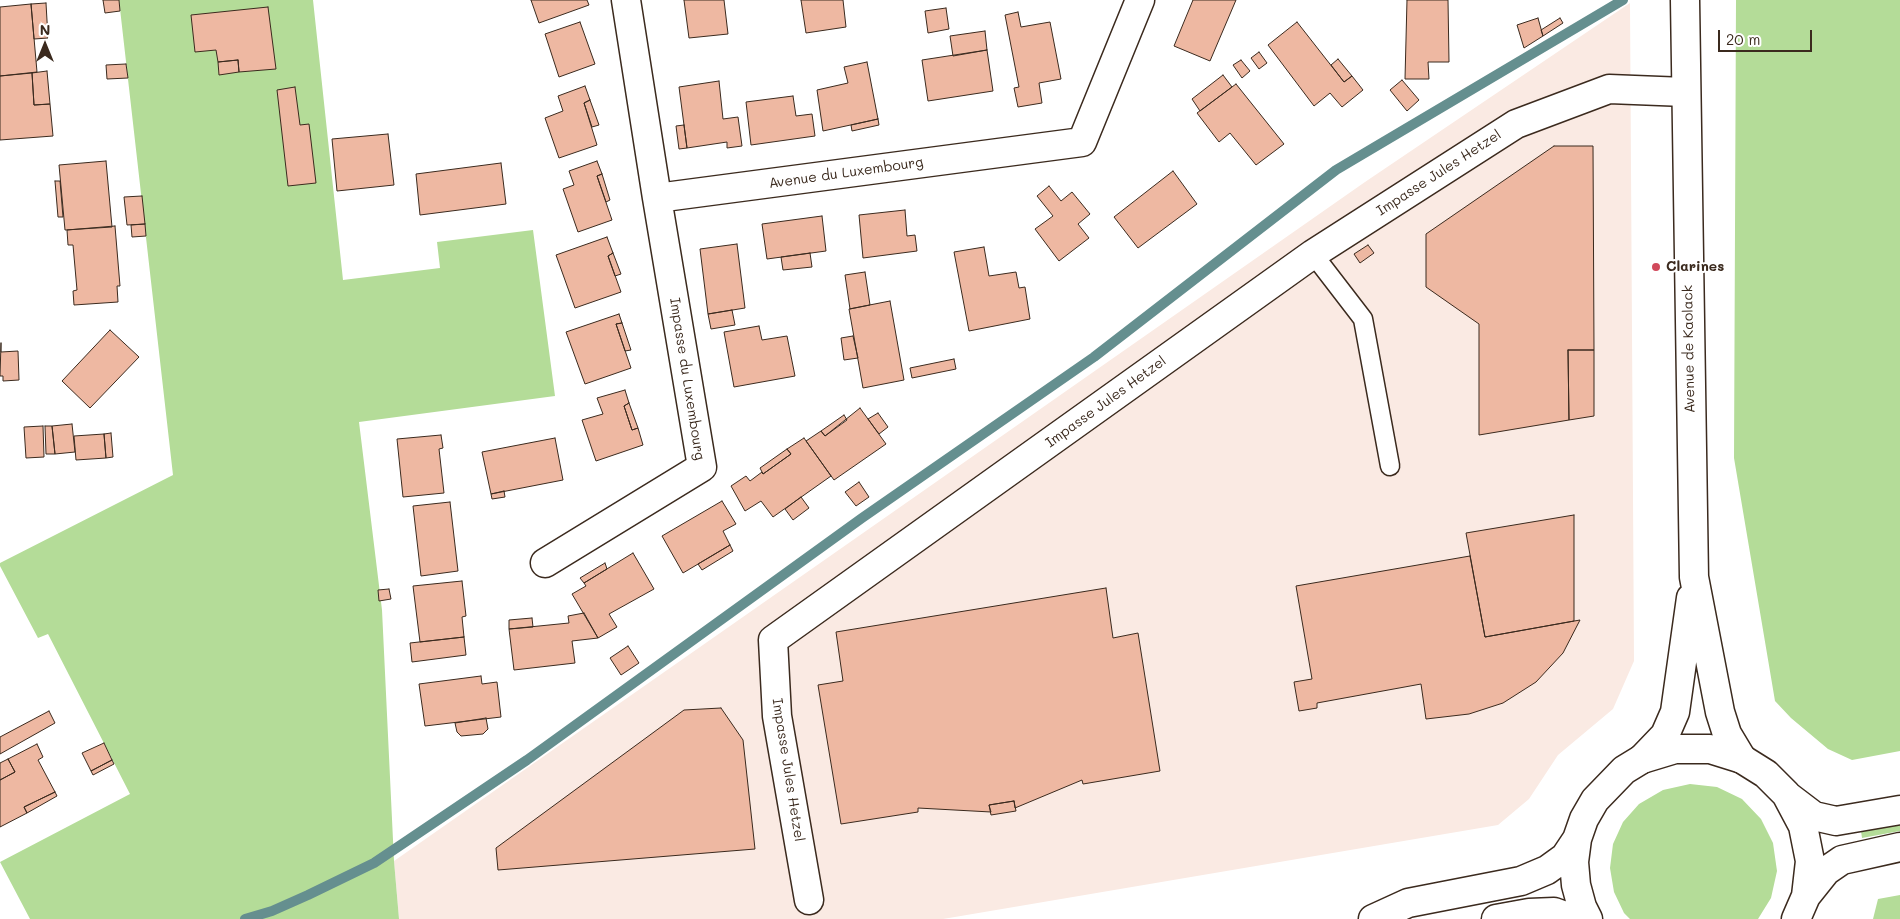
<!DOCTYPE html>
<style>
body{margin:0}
#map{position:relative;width:1900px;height:919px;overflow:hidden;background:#fff;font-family:Mali,sans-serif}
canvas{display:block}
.north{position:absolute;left:20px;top:20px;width:50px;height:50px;-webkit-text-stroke:4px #fff;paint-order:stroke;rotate:0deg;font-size:14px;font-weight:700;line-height:20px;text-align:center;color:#3b2a1e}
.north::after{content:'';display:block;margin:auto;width:18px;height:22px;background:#3b2a1e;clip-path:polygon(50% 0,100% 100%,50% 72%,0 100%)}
.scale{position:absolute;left:1718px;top:30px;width:94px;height:22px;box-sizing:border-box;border:2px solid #3b2a1e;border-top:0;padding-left:6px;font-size:15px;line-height:18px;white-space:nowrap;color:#3b2a1e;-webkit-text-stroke:4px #fff;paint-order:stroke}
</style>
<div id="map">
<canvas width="1900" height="919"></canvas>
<div class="north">N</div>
<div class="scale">20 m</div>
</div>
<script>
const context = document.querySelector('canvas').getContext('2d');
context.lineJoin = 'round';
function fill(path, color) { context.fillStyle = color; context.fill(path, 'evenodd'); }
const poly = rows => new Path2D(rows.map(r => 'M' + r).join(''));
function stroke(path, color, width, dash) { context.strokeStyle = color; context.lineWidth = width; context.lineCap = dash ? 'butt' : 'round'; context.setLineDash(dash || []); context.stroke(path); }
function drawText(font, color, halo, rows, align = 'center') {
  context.font = font + ' Mali,sans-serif'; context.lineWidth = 4; context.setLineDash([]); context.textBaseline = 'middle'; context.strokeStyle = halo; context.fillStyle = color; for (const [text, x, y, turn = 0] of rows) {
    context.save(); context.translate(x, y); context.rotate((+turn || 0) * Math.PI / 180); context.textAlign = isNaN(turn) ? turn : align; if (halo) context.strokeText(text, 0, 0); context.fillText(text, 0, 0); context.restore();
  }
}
fill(poly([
 [1630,3,1634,661,1613,709,1558,755,1529,799,1498,825,943,919,399,919,394,861,1365,182]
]), '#faeae3');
fill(poly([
 [119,0,313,0,343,280,440,268,437,242,533,230,555,396,359,422,382,610,394,861,399,919,30,919,0,862,130,794,48,634,38,638,0,566,0,563,173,475],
 [1736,0,1900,0,1900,751,1852,760,1828,749,1791,718,1775,701,1734,458],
 [1690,784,1717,787,1742,799,1761,819,1773,843,1777,871,1771,898,1758,919,1630,919,1624,913,1614,892,1610,868,1613,844,1623,822,1639,804,1663,790],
 [1900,823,1900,831,1862,838,1861,831],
 [1900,895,1900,919,1873,919,1878,899]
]), '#b4dc98');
stroke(poly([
 [245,919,272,911,308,895,374,863,527,760,862,518,1094,357,1336,170,1623,0]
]), '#658f8f', 10);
const building = poly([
 [103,0,119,0,120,11,105,13,103,0],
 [531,0,587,0,589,5,539,23,531,0],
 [684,0,724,0,728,34,689,38,684,0],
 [801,0,843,0,846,27,806,33,801,0],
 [1193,0,1236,0,1210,61,1174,46,1193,0],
 [1407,0,1448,0,1449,62,1428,62,1429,79,1405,79,1407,0],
 [46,3,48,38,34,39,31,4,46,3],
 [31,4,37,72,0,76,0,7,31,4],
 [268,7,276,69,239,72,238,60,218,62,216,50,195,52,191,15,268,7],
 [946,8,949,29,928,33,925,11,946,8],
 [1018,12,1021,27,1050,22,1061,79,1039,83,1042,103,1018,107,1014,88,1019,87,1005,15,1018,12],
 [1538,18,1543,36,1524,48,1517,25,1538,18],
 [1560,18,1563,23,1543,36,1541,30,1560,18],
 [580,22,595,64,559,77,545,34,580,22],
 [1297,22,1344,82,1352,76,1363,90,1342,107,1330,93,1314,106,1268,45,1297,22],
 [985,31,987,50,953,56,950,36,985,31],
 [987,50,993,91,928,101,922,60,987,50],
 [1259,52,1267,63,1259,69,1251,58,1259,52],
 [1338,59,1352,76,1344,82,1331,65,1338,59],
 [238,60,239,72,219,75,218,62,238,60],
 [1241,60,1250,71,1242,78,1233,65,1241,60],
 [867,62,878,119,823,131,817,90,848,83,844,67,867,62],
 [126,64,128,78,107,79,106,65,126,64],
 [47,71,50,104,34,105,32,73,47,71],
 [32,73,34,105,50,104,53,136,0,140,0,76,32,73],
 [1223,75,1232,87,1200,111,1192,99,1223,75],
 [1402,80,1419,100,1407,111,1390,90,1402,80],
 [719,81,723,119,738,117,742,146,727,148,727,142,687,148,679,87,719,81],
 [1236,84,1284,144,1256,165,1230,133,1219,142,1197,113,1236,84],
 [585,86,590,100,584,103,597,145,559,158,545,118,563,111,558,96,585,86],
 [295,87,300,125,309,124,316,183,288,186,277,90,295,87],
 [793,96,796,116,812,114,815,136,751,145,746,102,793,96],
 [590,100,599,125,592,127,584,103,590,100],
 [878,119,879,125,852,131,851,125,878,119],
 [684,125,687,148,679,149,676,126,684,125],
 [388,134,394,185,337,191,332,139,388,134],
 [1554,146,1593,146,1594,350,1568,350,1569,420,1479,435,1479,324,1426,287,1426,234,1554,146],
 [106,161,112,227,65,230,59,165,106,161],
 [597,161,602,174,597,176,612,220,578,232,563,189,574,185,569,171,597,161],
 [501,163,506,204,420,215,416,174,501,163],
 [1173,171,1197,204,1138,248,1114,217,1173,171],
 [602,174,610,200,606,202,597,176,602,174],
 [55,181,60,181,63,217,58,217,55,181],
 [1049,186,1061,201,1072,192,1090,214,1078,224,1089,238,1059,261,1035,229,1053,216,1037,196,1049,186],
 [142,196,145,224,127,225,124,197,142,196],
 [905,210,907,236,915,235,917,251,863,258,859,215,905,210],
 [822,216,826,251,767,259,762,224,822,216],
 [145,224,146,236,132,237,131,225,145,224],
 [115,226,120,286,117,286,118,302,74,305,73,291,77,290,73,245,68,245,67,230,115,226],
 [607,237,613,253,608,256,621,292,575,308,556,255,607,237],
 [737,244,745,308,708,314,700,249,737,244],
 [1368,245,1374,253,1360,263,1354,254,1368,245],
 [984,247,989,276,1016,272,1019,288,1025,287,1030,319,969,331,954,252,984,247],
 [613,253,621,274,615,276,608,256,613,253],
 [810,253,812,267,783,270,781,257,810,253],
 [865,272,870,305,850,309,845,275,865,272],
 [890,301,904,380,863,388,849,309,890,301],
 [732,310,735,325,711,329,708,314,732,310],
 [619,314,622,323,616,324,631,368,585,384,566,332,619,314],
 [622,323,631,350,625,351,616,324,622,323],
 [759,326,762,340,787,336,795,376,734,387,724,332,759,326],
 [110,330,139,357,90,408,62,381,110,330],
 [853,336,858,358,844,360,841,338,853,336],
 [1,343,1,352,18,351,19,380,3,381,3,376,0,376,1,343],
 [1568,350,1594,350,1594,416,1569,420,1568,350],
 [954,359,956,369,912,378,910,368,954,359],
 [625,390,629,403,624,406,632,430,638,428,643,445,596,461,582,420,603,414,597,398,625,390],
 [629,403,638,428,632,430,624,406,629,403],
 [860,408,886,444,834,480,806,441,821,431,825,436,860,408],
 [878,413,888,427,879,434,868,419,878,413],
 [844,415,847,420,825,436,821,431,844,415],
 [72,424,75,452,55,454,52,426,72,424],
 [43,426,44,457,26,458,24,427,43,426],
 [45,426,52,426,55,454,46,454,45,426],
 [111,433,113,457,106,458,104,434,111,433],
 [104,434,106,458,76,460,74,436,104,434],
 [441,435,443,448,439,449,444,493,403,497,397,439,441,435],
 [555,438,563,480,491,494,482,452,555,438],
 [804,438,831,476,773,517,761,501,745,511,731,486,746,476,750,481,762,472,763,474,791,454,787,449,804,438],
 [787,449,791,454,763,474,760,468,787,449],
 [859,482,869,497,856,506,845,492,859,482],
 [504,491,505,497,492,499,491,494,504,491],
 [801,497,809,508,793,520,785,509,801,497],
 [722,501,736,524,723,531,730,545,683,573,662,536,722,501],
 [450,502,458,571,421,576,413,506,450,502],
 [1574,515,1574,621,1485,637,1466,533,1574,515],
 [730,545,733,551,702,570,698,564,730,545],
 [633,553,654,589,609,614,617,627,598,638,572,594,586,586,584,583,633,553],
 [1470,556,1485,637,1580,620,1563,653,1536,682,1503,703,1469,714,1426,719,1421,684,1317,703,1317,708,1299,711,1294,682,1312,679,1296,586,1470,556],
 [605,563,607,569,584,583,580,578,605,563],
 [462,581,466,616,462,617,464,637,420,642,413,586,462,581],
 [1106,588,1113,638,1138,633,1160,771,1083,784,1082,780,1015,808,1014,801,989,805,991,812,918,808,918,812,841,824,818,685,843,681,836,632,1106,588],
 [389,589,391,599,379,601,378,590,389,589],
 [584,613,598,638,572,641,575,663,514,670,509,629,569,623,568,616,584,613],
 [532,618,533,627,509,629,509,620,532,618],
 [464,637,466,655,412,662,410,643,464,637],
 [628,646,639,663,621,675,610,658,628,646],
 [481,676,482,684,497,682,501,717,425,726,419,684,481,676],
 [721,708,743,740,755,849,498,870,496,848,684,710,721,708],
 [49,711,55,723,0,754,0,737,49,711],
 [486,718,488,729,483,734,461,736,457,732,455,723,486,718],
 [104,743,112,760,91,771,82,753,104,743],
 [37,744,43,757,38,760,55,792,24,807,27,813,0,827,0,780,15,772,8,759,37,744],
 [8,759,15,772,0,780,0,763,8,759],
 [112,760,114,764,93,775,91,771,112,760],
 [55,792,57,796,27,813,24,807,55,792],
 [1014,801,1016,811,991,815,989,805,1014,801]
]);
fill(building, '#eeb8a2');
stroke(building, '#3b2a1e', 1);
const service = poly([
 [1313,254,1363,319,1390,466]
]);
const minor = poly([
 [626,0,657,198,1082,142,1140,0],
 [545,563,702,467,657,198],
 [809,900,777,716,773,640,1313,254,1516,124,1609,89,1685,92]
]);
const tertiary = poly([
 [1685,0,1694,577,1720,712,1727,734,1742,759],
 [1642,759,1665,735,1675,712,1691,598]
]);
const secondary = poly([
 [1789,797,1814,816,1836,821,1900,810],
 [1806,896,1826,871,1842,860,1900,847],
 [1373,919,1408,903,1521,881,1547,870,1565,857,1577,839],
 [1496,919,1529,913,1554,912,1573,919],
 [1588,919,1582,907,1576,885,1574,862,1577,839,1584,819,1595,800,1624,770,1642,759,1675,749,1710,749,1742,759,1766,774,1786,794,1803,826,1810,861,1806,896,1796,919]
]);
stroke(service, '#3b2a1e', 21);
stroke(minor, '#3b2a1e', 31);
stroke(tertiary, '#3b2a1e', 31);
stroke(secondary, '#3b2a1e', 31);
stroke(service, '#fff', 18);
stroke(minor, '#fff', 28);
stroke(tertiary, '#fff', 28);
stroke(secondary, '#fff', 28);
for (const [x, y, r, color] of [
 [1656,267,5,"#d1495b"]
]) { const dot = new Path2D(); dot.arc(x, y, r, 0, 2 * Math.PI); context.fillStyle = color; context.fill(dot); stroke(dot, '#fff', 2); }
drawText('14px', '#3b2a1e', '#fff', [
 ["Avenue du Luxembourg",846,173,-8],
 ["Impasse Jules Hetzel",1439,173,-33],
 ["Avenue de Kaolack",1689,349,-91],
 ["Impasse du Luxembourg",687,379,81],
 ["Impasse Jules Hetzel",1106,402,-36],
 ["Impasse Jules Hetzel",788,770,81]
]);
drawText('bold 14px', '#3b2a1e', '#fff', [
 ["Clarines",1666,267]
], 'left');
</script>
